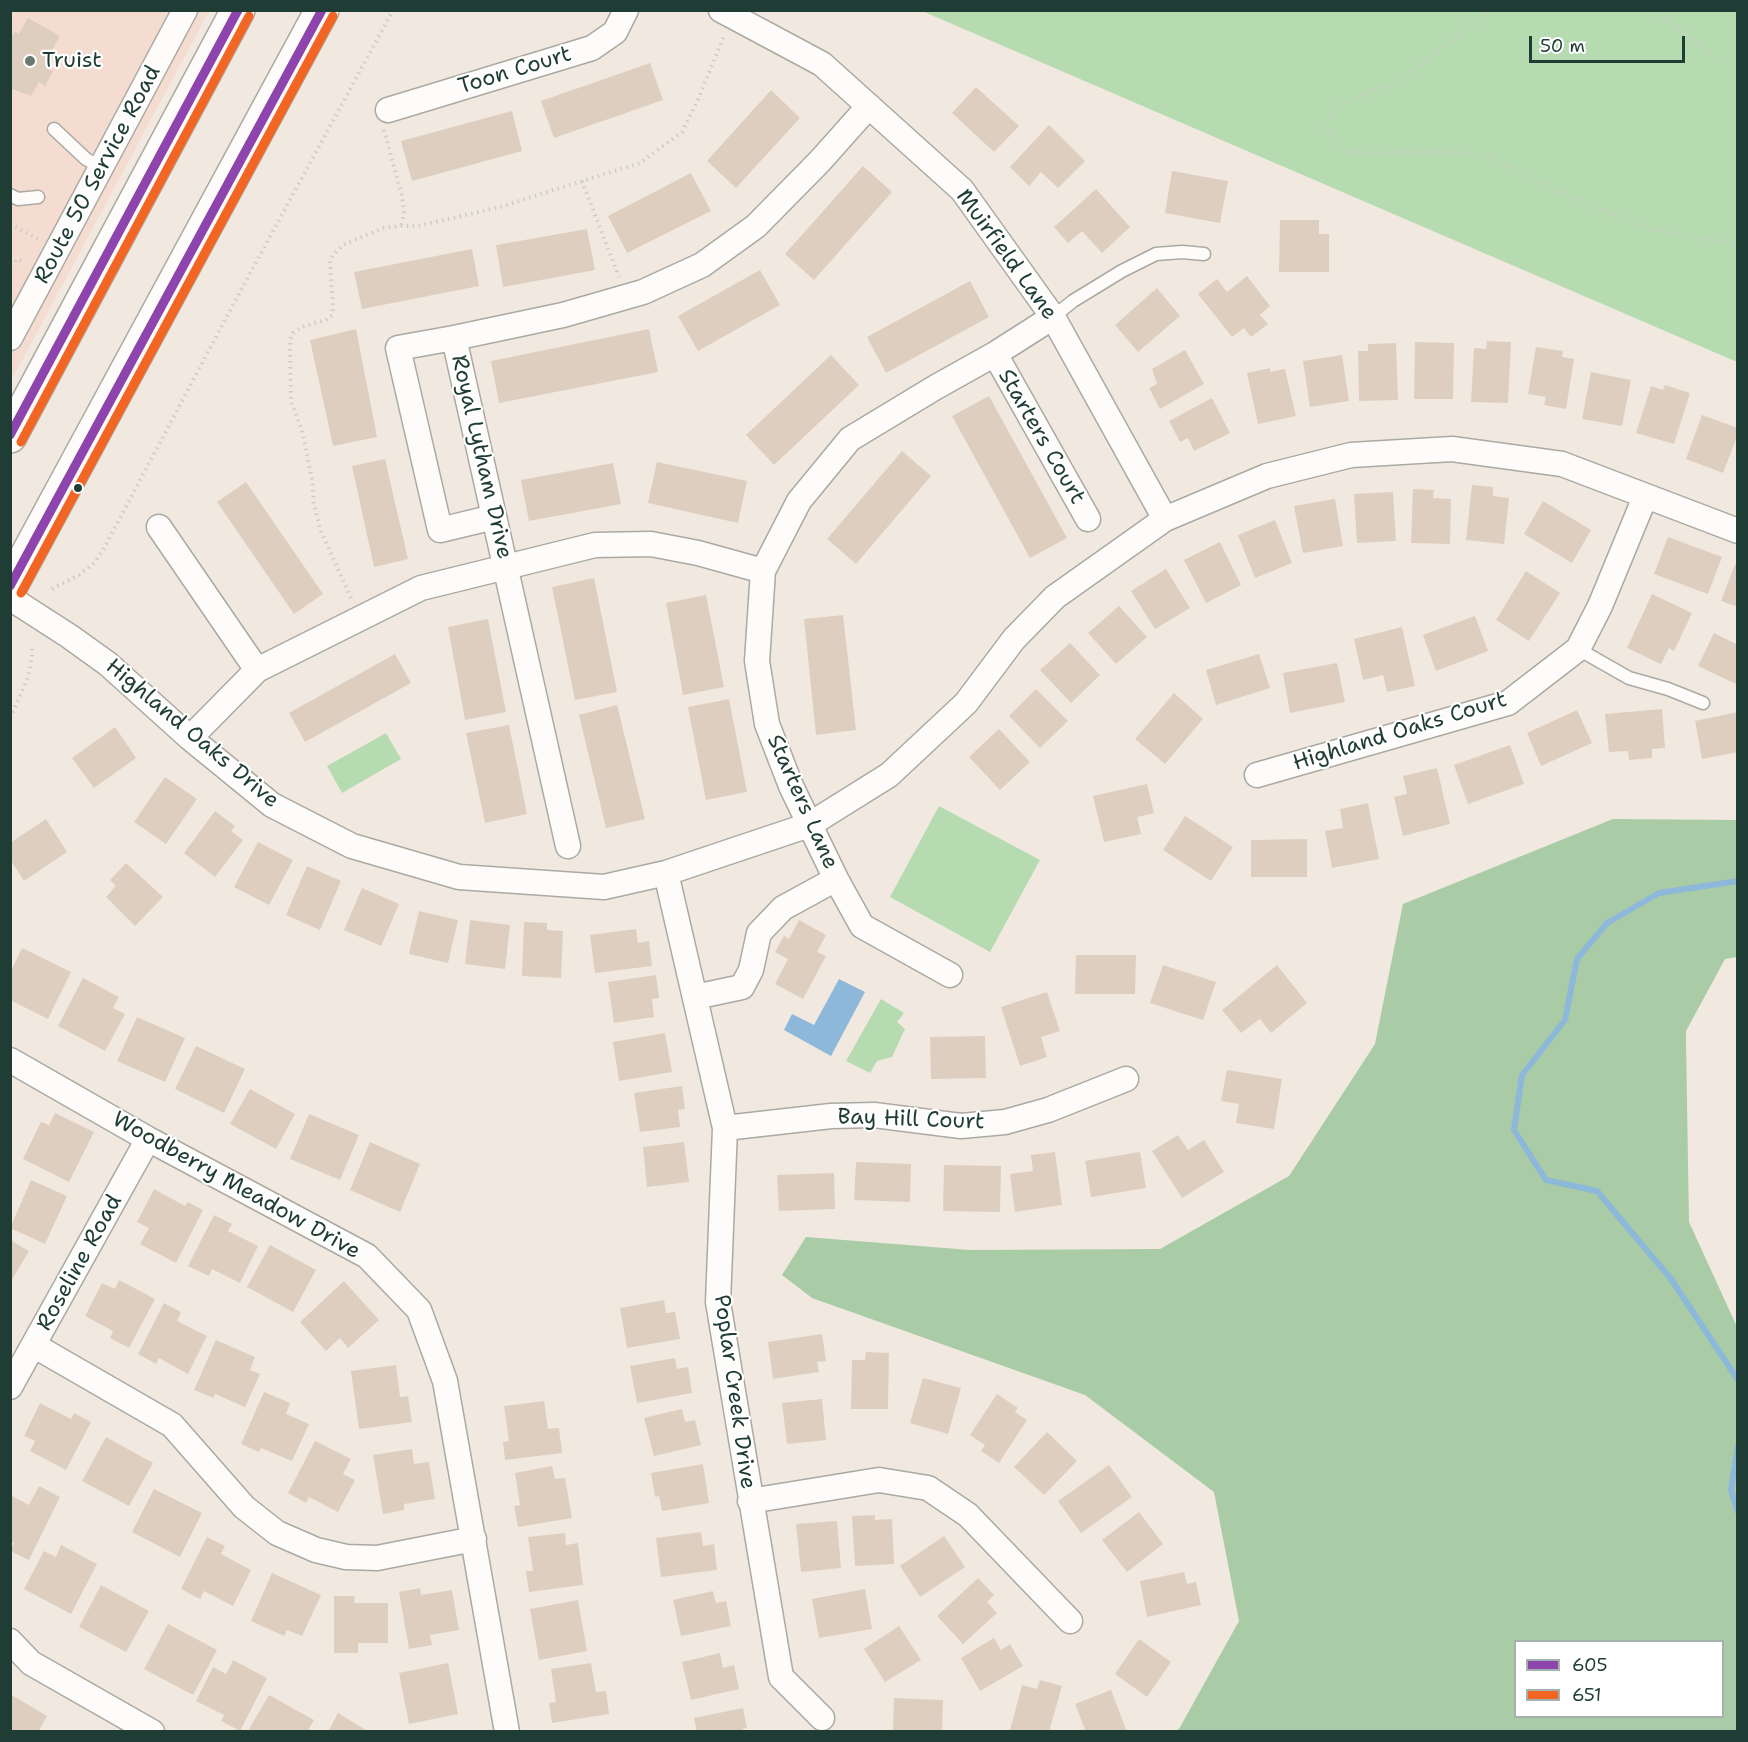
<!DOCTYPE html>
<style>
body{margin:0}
#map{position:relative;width:1748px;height:1742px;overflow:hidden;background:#f1e9e0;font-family:"Shantell Sans",sans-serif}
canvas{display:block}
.frame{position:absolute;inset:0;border:12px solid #1f3d34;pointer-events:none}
.legend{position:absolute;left:1514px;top:1640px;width:210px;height:78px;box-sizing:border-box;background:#fff;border:2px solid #a5b1ae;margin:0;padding:8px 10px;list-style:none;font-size:18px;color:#1f3d34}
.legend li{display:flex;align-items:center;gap:12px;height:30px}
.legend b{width:30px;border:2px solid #a5b1ae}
.scale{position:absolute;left:1529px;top:36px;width:156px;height:27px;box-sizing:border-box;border:3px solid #1f3d34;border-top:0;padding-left:8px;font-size:18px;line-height:21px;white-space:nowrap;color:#1f3d34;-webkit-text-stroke:4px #fff;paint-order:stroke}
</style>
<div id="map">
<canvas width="1748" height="1742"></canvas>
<div class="frame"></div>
<ul class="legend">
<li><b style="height:8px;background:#8e44ad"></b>605</li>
<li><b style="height:8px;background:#f26522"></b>651</li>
</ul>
<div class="scale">50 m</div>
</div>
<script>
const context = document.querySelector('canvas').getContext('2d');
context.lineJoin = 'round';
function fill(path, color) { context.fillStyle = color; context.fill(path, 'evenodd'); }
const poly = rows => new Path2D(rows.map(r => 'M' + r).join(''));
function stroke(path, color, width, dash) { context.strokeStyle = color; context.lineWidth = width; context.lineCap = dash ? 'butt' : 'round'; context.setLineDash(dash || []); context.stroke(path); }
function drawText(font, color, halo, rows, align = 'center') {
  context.font = font + ' "Shantell Sans",sans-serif'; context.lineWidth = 4.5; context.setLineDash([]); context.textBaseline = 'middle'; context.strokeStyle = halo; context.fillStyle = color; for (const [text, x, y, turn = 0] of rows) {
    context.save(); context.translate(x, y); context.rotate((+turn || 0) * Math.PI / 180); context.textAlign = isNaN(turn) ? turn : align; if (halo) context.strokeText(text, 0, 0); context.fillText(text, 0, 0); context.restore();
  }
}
fill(poly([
 [11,11,209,11,11,381]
]), '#f4dcd0');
fill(poly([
 [922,11,1737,11,1737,362],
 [386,733,401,759,342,793,327,766],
 [939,806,1040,860,990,952,890,897],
 [881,999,904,1013,897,1022,905,1029,892,1057,877,1061,870,1073,846,1061]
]), '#b7dbb1');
fill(poly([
 [1613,819,1737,820,1737,957,1725,959,1686,1031,1686,1041,1689,1222,1737,1327,1737,1731,1175,1731,1179,1729,1239,1621,1214,1492,1085,1395,812,1298,782,1275,806,1237,970,1250,1160,1249,1289,1176,1375,1044,1403,904],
 [1516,1642,1722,1642,1722,1716,1516,1716]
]), '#a9cba6');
fill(poly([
 [839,979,865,992,831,1056,784,1030,792,1014,814,1025]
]), '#8eb8d9');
stroke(poly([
 [1738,881,1659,893,1607,923,1577,959,1565,1020,1522,1075,1514,1130,1546,1180,1597,1191,1671,1279,1738,1380],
 [1738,1446,1731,1490,1738,1512]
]), '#8eb8d9', 6);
fill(poly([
 [28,18,60,36,51,52,54,54,46,68,53,71,45,86,39,82,31,96,10,88,10,39,15,31,19,34],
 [650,63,663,100,554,138,541,101],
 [976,87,1019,126,994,152,952,113],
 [771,90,800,118,736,188,707,161],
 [512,111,522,151,412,181,401,141],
 [1049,125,1085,161,1058,188,1041,172,1029,186,1010,167],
 [863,166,892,192,814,280,785,254],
 [1172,171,1228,181,1220,223,1165,213],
 [691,173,711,211,627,253,608,216],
 [1096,189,1130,227,1102,253,1082,231,1068,243,1054,227],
 [1280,220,1319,220,1319,234,1329,234,1329,272,1279,272],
 [587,229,595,270,503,287,496,245],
 [472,249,479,286,362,309,354,272],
 [760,270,780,305,698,351,678,316],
 [1247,276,1270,306,1260,315,1268,324,1251,337,1244,328,1232,337,1198,294,1217,279,1227,292],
 [970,281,989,317,886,373,867,337],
 [1157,288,1180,316,1138,352,1115,325],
 [356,329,377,437,333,446,310,340],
 [649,329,658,372,499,403,491,361],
 [1487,341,1511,342,1508,403,1471,402,1474,348,1486,349],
 [1415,342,1454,343,1453,399,1414,399],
 [1396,343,1398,400,1359,401,1358,351,1368,351,1368,344],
 [1536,347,1563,351,1562,357,1574,359,1566,409,1544,405,1546,397,1528,394],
 [1185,350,1204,384,1160,409,1149,388,1157,384,1152,369],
 [831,355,859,385,774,465,746,435],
 [1342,355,1349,401,1310,407,1303,361],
 [1270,368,1270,372,1285,369,1296,416,1258,424,1247,373],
 [1591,372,1631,380,1622,426,1582,419],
 [1665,385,1690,393,1674,444,1636,433,1651,386,1663,390],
 [989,396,1067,538,1030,558,952,416],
 [1212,398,1230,433,1194,451,1188,438,1180,442,1169,421],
 [1702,415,1738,428,1738,434,1723,473,1686,459],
 [902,451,931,476,856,564,827,539],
 [385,459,408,559,374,567,352,466],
 [657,462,747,481,738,523,648,503],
 [613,463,621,504,529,521,521,480],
 [246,482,323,594,294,614,217,502],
 [1472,485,1493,487,1493,496,1509,498,1504,544,1466,540],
 [1413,489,1434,490,1433,498,1451,499,1450,544,1411,543],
 [1393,492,1396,541,1357,543,1354,494],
 [1335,499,1343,546,1303,553,1294,506],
 [1543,501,1591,530,1572,563,1524,534],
 [1275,520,1292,563,1255,578,1238,535],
 [1668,537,1722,557,1708,594,1654,574],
 [1220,542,1241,585,1206,603,1184,560],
 [1735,564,1738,565,1738,607,1721,601],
 [1166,569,1190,608,1155,629,1131,591],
 [1526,571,1560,593,1529,641,1496,620],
 [594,578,617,692,575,700,552,587],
 [1652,594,1692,613,1674,651,1669,648,1661,664,1627,648],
 [706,595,724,687,683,695,666,603],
 [1119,606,1147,637,1116,664,1088,633],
 [843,615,856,730,816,735,804,619],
 [1475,616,1488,651,1436,671,1423,635],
 [488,619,506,712,465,720,448,627],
 [1402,627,1415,686,1387,692,1383,675,1363,680,1354,639],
 [1714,633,1738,645,1738,685,1698,666],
 [1070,643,1100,675,1071,703,1040,670],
 [395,654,411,683,305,742,289,713],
 [1259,654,1270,688,1216,705,1206,670],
 [1337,663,1345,702,1290,713,1283,673],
 [1036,689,1068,721,1040,748,1009,716],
 [1174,693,1203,719,1165,764,1135,739],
 [729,699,747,792,706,800,688,707],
 [617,705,645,819,606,828,579,715],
 [1662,709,1665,748,1652,749,1652,758,1629,760,1628,751,1609,752,1605,714],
 [1577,710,1592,743,1541,766,1527,733],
 [1738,712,1738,752,1702,759,1695,721],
 [509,725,527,814,485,823,466,733],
 [115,727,136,758,94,788,72,758],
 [999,729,1030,762,1000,790,969,757],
 [1510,745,1524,784,1468,804,1454,765],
 [1437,768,1450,824,1403,836,1394,797,1407,794,1403,776],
 [165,777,197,799,166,844,134,822],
 [1147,784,1154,813,1137,817,1141,834,1104,842,1093,796],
 [1368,803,1379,859,1332,868,1325,831,1343,828,1340,809],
 [215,811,235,826,231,831,243,840,215,877,184,853],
 [1185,816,1233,847,1211,881,1163,850],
 [46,819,67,852,24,881,10,859,10,843],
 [1307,839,1307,877,1251,877,1251,840],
 [258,842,293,860,269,905,234,887],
 [126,863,163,897,135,926,106,897,116,886,110,880],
 [307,866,341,881,320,930,286,915],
 [362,888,399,904,381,946,344,930],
 [419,911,458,920,448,963,409,954],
 [470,920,510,925,505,969,465,964],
 [799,920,826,935,817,952,826,956,803,999,775,984,788,959,775,952,784,936,789,939],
 [524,922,547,923,547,930,563,931,561,978,522,976],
 [636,929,638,943,649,941,652,966,595,973,590,935],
 [22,948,71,972,48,1019,10,1000,10,973],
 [1076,955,1136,955,1135,994,1075,994],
 [1163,965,1216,982,1203,1020,1150,1003],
 [1277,965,1307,1003,1271,1033,1260,1019,1241,1033,1222,1010],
 [656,975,659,998,652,999,654,1017,614,1023,608,982],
 [83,978,119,997,113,1008,125,1014,105,1051,58,1026],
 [1047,992,1060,1031,1041,1037,1047,1057,1020,1066,1001,1007],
 [137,1017,185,1038,165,1082,117,1061],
 [665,1033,672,1072,619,1081,613,1042],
 [985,1036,986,1078,931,1079,930,1037],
 [196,1046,245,1069,224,1113,175,1089],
 [1227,1070,1282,1079,1274,1129,1236,1123,1239,1104,1221,1101],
 [682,1086,685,1109,678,1110,680,1127,640,1132,634,1093],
 [250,1089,295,1114,276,1149,230,1124],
 [55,1113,94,1132,69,1182,23,1159,41,1122,49,1125],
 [309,1114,359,1135,340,1180,290,1159],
 [1178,1135,1188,1150,1204,1140,1224,1172,1182,1198,1152,1151],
 [370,1142,420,1164,400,1212,350,1190],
 [684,1142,689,1182,647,1187,643,1147],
 [1055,1152,1062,1205,1015,1212,1010,1174,1033,1171,1031,1155],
 [1140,1152,1146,1188,1091,1197,1085,1161],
 [856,1162,911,1164,910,1202,854,1200],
 [944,1165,1001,1166,1000,1212,943,1211],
 [834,1173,835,1209,779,1211,777,1175],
 [31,1180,67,1196,45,1244,10,1228],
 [154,1189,185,1206,188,1202,203,1210,176,1263,140,1244,149,1228,137,1222],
 [214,1215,232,1224,228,1231,258,1246,240,1283,212,1269,209,1276,188,1266],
 [10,1240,29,1251,10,1283],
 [270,1245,316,1270,293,1312,247,1287],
 [119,1280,155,1299,129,1348,110,1338,113,1331,85,1316,102,1283,115,1289],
 [344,1281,379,1320,348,1348,340,1338,326,1351,300,1322],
 [664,1300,666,1313,675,1312,680,1339,627,1348,620,1308],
 [164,1303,181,1312,177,1321,207,1336,188,1374,159,1358,156,1364,138,1354],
 [822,1334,826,1361,817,1362,819,1372,773,1379,768,1342],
 [216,1340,255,1357,250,1370,260,1374,245,1407,215,1394,213,1398,194,1390],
 [866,1352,889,1353,888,1409,851,1409,852,1360,865,1360],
 [675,1358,677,1369,688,1367,692,1393,637,1403,630,1366],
 [396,1365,400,1397,408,1396,412,1422,359,1429,351,1371],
 [923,1378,961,1388,948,1434,910,1423],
 [264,1392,290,1403,286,1414,309,1424,292,1461,261,1448,259,1452,241,1444],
 [997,1394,1018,1408,1015,1412,1027,1420,999,1463,981,1451,985,1445,970,1435],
 [822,1399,826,1440,787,1444,782,1403],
 [544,1401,548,1429,559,1428,562,1453,505,1460,503,1442,509,1441,504,1406],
 [40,1403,71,1419,74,1413,91,1422,66,1470,30,1451,35,1441,24,1436],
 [682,1409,685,1422,695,1420,701,1445,654,1456,644,1418],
 [1047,1432,1077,1461,1044,1495,1014,1467],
 [106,1437,153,1463,129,1506,82,1481],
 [315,1441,351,1459,343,1474,355,1480,338,1512,309,1497,306,1503,288,1493],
 [412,1449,414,1464,429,1462,435,1499,404,1504,404,1510,383,1514,373,1455],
 [703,1464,709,1503,662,1511,659,1496,655,1497,651,1473],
 [1109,1465,1132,1497,1081,1533,1058,1501],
 [552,1466,555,1479,565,1478,572,1518,518,1527,514,1506,520,1505,515,1473],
 [39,1486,60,1497,29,1560,10,1551,14,1543,10,1541,10,1495,29,1505],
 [154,1489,202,1513,180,1557,132,1532],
 [1139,1512,1163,1544,1127,1572,1102,1540],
 [875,1515,875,1520,892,1519,894,1564,855,1566,852,1516],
 [837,1521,841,1568,801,1572,796,1524],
 [701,1532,703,1546,714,1544,717,1570,661,1577,656,1538],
 [565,1533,566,1545,578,1543,583,1585,529,1592,526,1571,533,1571,528,1537],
 [944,1536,965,1567,920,1597,900,1566],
 [207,1537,225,1546,221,1554,251,1570,233,1606,204,1591,200,1599,181,1589],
 [61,1545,97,1564,71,1614,24,1589,44,1551,56,1557],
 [1184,1572,1187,1584,1196,1582,1201,1605,1147,1617,1140,1581],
 [272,1573,321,1595,302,1636,287,1630,284,1636,251,1621],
 [978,1578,994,1595,987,1602,997,1613,963,1644,937,1616],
 [101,1585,149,1611,126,1652,79,1627],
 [420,1588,421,1595,452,1590,459,1630,430,1635,432,1645,409,1649,399,1592],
 [865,1589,872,1629,819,1638,812,1599],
 [713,1591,716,1603,726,1601,731,1626,681,1636,673,1600],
 [334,1596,355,1596,354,1603,388,1603,388,1643,358,1643,358,1653,334,1653],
 [578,1600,587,1651,539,1660,530,1609],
 [168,1624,217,1650,193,1695,144,1669],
 [899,1626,921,1660,885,1682,864,1649],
 [994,1638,1001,1650,1010,1644,1023,1666,980,1691,961,1658],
 [1139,1639,1171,1662,1147,1697,1115,1674],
 [720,1653,723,1668,734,1665,739,1689,691,1700,682,1662],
 [233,1660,267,1678,240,1731,221,1721,224,1715,196,1701,213,1667,226,1674],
 [448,1663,458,1714,409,1724,399,1673],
 [591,1663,596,1692,606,1691,609,1714,552,1723,549,1703,556,1702,551,1669],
 [1040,1680,1062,1686,1049,1732,1017,1732,1010,1730,1022,1685,1037,1689],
 [1111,1690,1127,1732,1086,1732,1075,1704],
 [10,1694,47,1716,38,1732,10,1732],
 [269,1695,314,1720,307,1732,253,1732,249,1729],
 [894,1698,943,1700,942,1732,893,1732],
 [743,1708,747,1728,742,1729,742,1732,697,1732,694,1718],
 [338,1713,369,1732,328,1732]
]), '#decec0');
const lane = poly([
 [54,129,86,159,102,168],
 [10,195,18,199,38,197],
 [1053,317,1073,301,1122,271,1156,254,1182,252,1204,254],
 [1578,649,1629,678,1668,689,1703,703]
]);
const street = poly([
 [721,10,822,64,962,190,1053,317,1165,519],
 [388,110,592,48,615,32,626,10],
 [10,338,185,10],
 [454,338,398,348,440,530,494,517],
 [995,354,1088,519],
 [159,527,257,670],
 [10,598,69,636,108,664,190,738,272,805,352,846,459,877,604,887,666,873,809,825,889,775,966,703,1014,639,1055,597,1165,519,1267,476,1351,455,1452,449,1562,464,1738,531],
 [190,738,257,670,421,588,595,545,651,544,698,553,763,571],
 [1257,775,1508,703,1578,649,1600,606,1645,497],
 [568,846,454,338,563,315,643,292,702,265,756,226,820,161,869,106],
 [666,873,725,1128,718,1302,781,1677,822,1718],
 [950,975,862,926,836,879,791,786,767,724,757,661,763,571,799,501,850,439,936,387,995,354,1053,317],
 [695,997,742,987,751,970,759,933,783,908,836,879],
 [10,1060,148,1139,367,1256,419,1310,445,1381,507,1732],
 [725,1128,831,1116,874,1115,961,1126,1005,1122,1048,1110,1126,1079],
 [35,1346,172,1425,244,1507,277,1533,316,1550,346,1557,377,1558,474,1539],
 [10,1387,148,1139],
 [750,1501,879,1480,928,1488,968,1515,1070,1621],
 [10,1641,31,1663,152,1732]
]);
const highway = poly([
 [10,436,238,10],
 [10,587,322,10]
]);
stroke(lane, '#aaa9a2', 15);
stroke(street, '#aaa9a2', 27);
stroke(highway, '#aaa9a2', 36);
stroke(poly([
 [1492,10,1403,77,1389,85,1343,102,1334,108,1327,124,1330,139,1335,145,1345,150,1357,153,1439,152,1474,154,1489,158,1553,189,1647,228,1738,245],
 [1654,10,1719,61],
 [384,130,402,196,404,213,401,226],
 [582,181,619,277],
 [10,224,40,240],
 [10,265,18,259,25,263],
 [52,589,79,575,94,563,103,550,234,303,393,10],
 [351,598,320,529,314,504,312,480,302,430,291,402,290,340,293,333,302,327,326,320,332,315,333,309,330,261,333,255,343,245,383,228,401,226,418,226,500,207,640,163,682,132,697,102,724,36],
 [10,718,28,678,32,659,32,649]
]), '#ccccca', 4, [1.5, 4.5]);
stroke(lane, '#fdfcfa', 12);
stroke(street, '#fdfcfa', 24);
stroke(highway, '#fdfcfa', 33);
stroke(poly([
 [10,435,238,10],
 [10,586,322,10]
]), '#8e44ad', 9);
stroke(poly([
 [21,442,249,16],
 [21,593,333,16]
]), '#f26522', 9);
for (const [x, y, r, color] of [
 [30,61,6,"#687970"],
 [78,488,5,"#1f3d34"]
]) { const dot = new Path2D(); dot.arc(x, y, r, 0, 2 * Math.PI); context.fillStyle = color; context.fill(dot); stroke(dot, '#fff', 2); }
drawText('22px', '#1f3d34', '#fff', [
 ["Truist",42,61]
], 'left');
drawText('22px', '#1f3d34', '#fff', [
 ["Toon Court",515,71,-17],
 ["Route 50 Service Road",98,175,-62],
 ["Muirfield Lane",1006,255,54],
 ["Starters Court",1041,437,60],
 ["Royal Lytham Drive",481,457,77],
 ["Highland Oaks Court",1400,732,-17],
 ["Highland Oaks Drive",192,734,40],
 ["Starters Lane",802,802,66],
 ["Bay Hill Court",911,1120,2],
 ["Woodberry Meadow Drive",236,1186,29],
 ["Roseline Road",80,1263,-61],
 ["Poplar Creek Drive",734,1392,82]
]);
</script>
